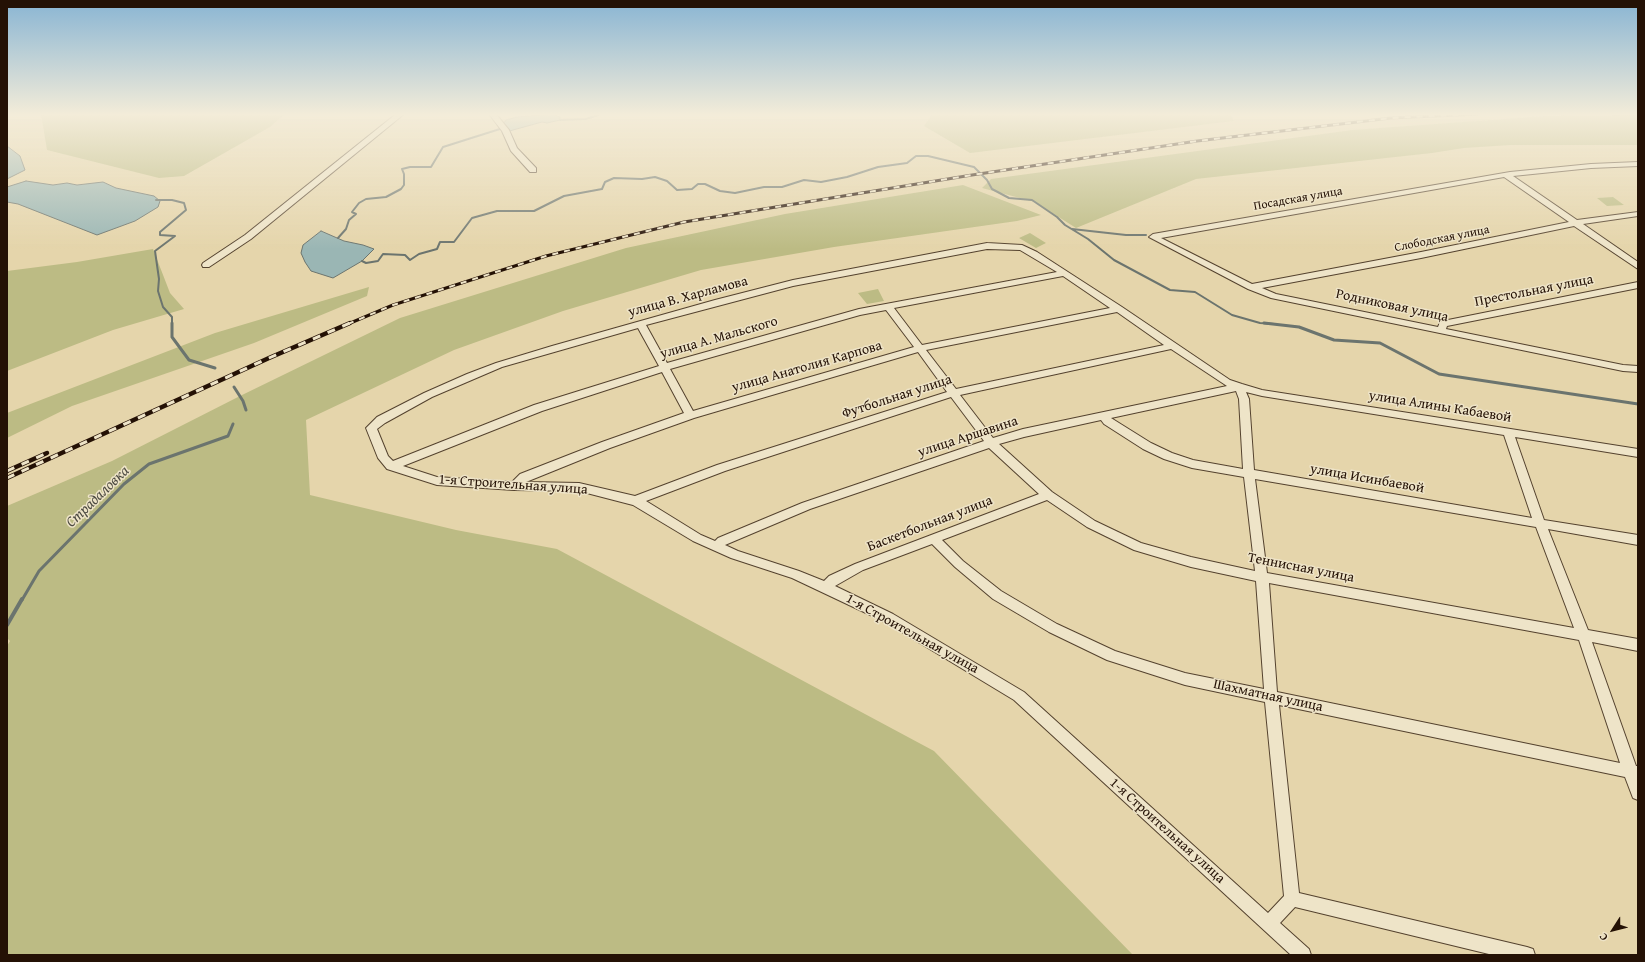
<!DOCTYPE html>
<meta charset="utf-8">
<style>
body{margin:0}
#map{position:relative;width:1645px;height:962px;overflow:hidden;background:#e5d5ab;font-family:"Gentium Book Plus",serif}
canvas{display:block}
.frame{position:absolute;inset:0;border:8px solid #241105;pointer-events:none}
.north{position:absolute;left:1593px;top:910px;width:40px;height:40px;-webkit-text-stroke:3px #eee4c8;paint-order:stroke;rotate:234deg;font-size:11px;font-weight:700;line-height:16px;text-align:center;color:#241105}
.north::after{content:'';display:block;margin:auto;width:14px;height:18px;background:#241105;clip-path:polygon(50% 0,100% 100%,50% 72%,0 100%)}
</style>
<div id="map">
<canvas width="1645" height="962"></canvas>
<div class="frame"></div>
<div class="north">С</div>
</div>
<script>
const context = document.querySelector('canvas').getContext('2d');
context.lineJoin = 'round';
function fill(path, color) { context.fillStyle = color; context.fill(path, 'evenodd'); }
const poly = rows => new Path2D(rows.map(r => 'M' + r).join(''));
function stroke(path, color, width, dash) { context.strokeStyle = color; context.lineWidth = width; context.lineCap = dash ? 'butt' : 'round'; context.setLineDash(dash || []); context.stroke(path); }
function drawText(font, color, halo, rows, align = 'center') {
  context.font = font + ' "Gentium Book Plus",serif'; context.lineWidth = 3; context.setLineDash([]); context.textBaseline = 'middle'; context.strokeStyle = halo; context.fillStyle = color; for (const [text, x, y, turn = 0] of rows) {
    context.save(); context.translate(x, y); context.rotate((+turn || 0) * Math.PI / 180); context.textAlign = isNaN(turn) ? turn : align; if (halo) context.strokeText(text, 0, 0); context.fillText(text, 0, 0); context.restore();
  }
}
fill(poly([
 [41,114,285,114,270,127,184,176,159,178,47,150],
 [932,114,1230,114,1234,121,970,153,924,126],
 [1638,115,1638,145,1510,145,1464,148,1432,153,1196,179,1076,228,1035,202,982,188,991,179,1352,130,1545,116],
 [963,185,1041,215,1017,221,834,247,701,270,563,311,454,350,306,420,310,495,456,530,557,549,934,751,1133,955,7,955,7,646,10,641,7,638,7,506,112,461,240,396,400,318,626,248,785,214],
 [1613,197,1624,205,1607,206,1597,198],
 [1030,233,1046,243,1036,248,1019,238],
 [153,249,170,293,184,309,113,330,7,371,7,271,77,262],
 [369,287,367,296,254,343,72,406,7,438,7,413,215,333],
 [878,289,884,301,867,304,858,293]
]), '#bcbb84');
const water = poly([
 [553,114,560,117,560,120,547,123,542,122,513,130,510,131,503,124,506,120,517,117,553,114],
 [7,146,20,156,25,170,7,179,7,146],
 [26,181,53,185,67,183,77,185,103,182,116,188,154,196,160,201,158,207,135,221,97,235,18,204,7,202,7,187,26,181],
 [321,231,344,241,363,245,374,249,362,261,333,278,311,271,305,262,301,253,303,245,321,231]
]);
fill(water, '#9ab6b4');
stroke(water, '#6b746e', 1);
stroke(poly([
 [560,120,586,119,601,114],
 [156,200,172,200,184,203,186,210,160,232,160,235,175,236,155,251,159,279,158,291,163,307,172,317,172,324],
 [1072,229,1126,235,1146,235],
 [338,238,346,229,349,220,356,214,352,212,359,203,366,199,386,197,401,189,404,185,404,174,402,169,410,167,431,167,443,147,503,128],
 [362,261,366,263,378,261,383,254,405,255,410,260,419,254,437,249,440,242,454,242,472,218,497,211,534,211,564,196,602,189,605,182,614,178,642,179,655,177,667,181,677,190,692,189,698,184,705,184,720,191,735,193,764,187,782,187,804,180,821,182,847,177,878,167,907,163,916,156,928,156,974,167,987,180,992,189,1009,198,1032,200,1057,217,1065,225,1088,239,1114,260,1170,290,1195,292,1232,315,1260,323,1274,324]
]), '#6b746e', 2);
stroke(poly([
 [172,323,172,337,189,360,215,368],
 [1264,323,1299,327,1334,340,1380,343,1439,374,1638,404],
 [234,387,243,401,246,410],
 [22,600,39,571,124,484,149,464,228,436,233,424]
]), '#6b746e', 3);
stroke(poly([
 [7,625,22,599]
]), '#6b746e', 4);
const street = poly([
 [396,114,404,114,251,239,209,267,203,267,202,265,203,263,245,235,396,114],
 [489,114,496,114,509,130,517,148,536,168,536,172,530,172,511,151,502,131,489,114],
 [1638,162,1638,166,1591,168,1513,176,1577,220,1638,212,1638,216,1583,224,1638,262,1638,269,1574,226,1421,258,1262,288,1276,294,1438,327,1440,322,1443,321,1638,282,1638,288,1447,326,1446,329,1623,365,1638,366,1638,372,1623,371,1271,298,1248,289,1149,237,1153,234,1510,172,1591,164,1638,162],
 [1504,177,1569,222,1421,252,1252,284,1161,238,1504,177],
 [987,243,1022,245,1037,252,1122,307,1230,380,1242,384,1262,390,1638,449,1638,457,1515,437,1544,520,1638,535,1638,545,1548,529,1588,630,1638,639,1638,651,1592,642,1636,766,1638,766,1638,800,1633,798,1625,777,1279,705,1299,893,1527,947,1533,949,1535,955,1493,955,1295,907,1280,923,1309,949,1311,955,1291,955,1014,700,885,622,792,578,731,558,693,541,633,505,579,491,514,490,437,485,387,469,378,458,366,428,377,417,424,393,467,374,496,363,552,346,715,300,793,280,987,243],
 [987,249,1020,250,1057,272,859,309,667,363,646,325,793,286,987,249],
 [1063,276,1110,308,922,345,894,308,1063,276],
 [886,310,914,347,693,411,670,369,860,315,886,310],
 [1117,312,1164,345,956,389,926,350,1117,312],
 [638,328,659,366,534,405,393,461,388,456,377,429,385,423,432,397,502,367,638,328],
 [1171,349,1227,386,1023,429,993,438,960,395,1171,349],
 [918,352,947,392,717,465,635,496,579,483,526,482,610,448,694,418,918,352],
 [662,372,684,413,602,442,520,474,512,482,437,477,403,466,542,411,662,372],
 [1236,391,1239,399,1243,469,1193,460,1172,453,1151,443,1111,418,1236,391],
 [1246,392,1262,396,1504,435,1532,518,1254,470,1249,399,1246,392],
 [951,397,984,441,802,503,718,538,715,541,701,535,646,501,725,471,951,397],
 [1101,420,1104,424,1143,449,1164,459,1192,468,1244,477,1255,571,1191,557,1141,543,1095,521,1052,492,999,444,1024,437,1101,420],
 [989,448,1039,494,855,564,829,576,824,581,799,571,738,551,725,545,810,509,989,448],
 [1255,479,1536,527,1574,628,1267,573,1255,479],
 [1047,500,1087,527,1134,550,1191,567,1256,581,1264,689,1185,673,1115,651,1057,624,1001,591,963,561,942,540,1047,500],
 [932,544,955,567,993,599,1049,632,1107,660,1185,685,1265,702,1284,896,1268,913,1024,692,893,614,835,586,863,570,932,544],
 [1269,583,1579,640,1620,763,1277,692,1269,583]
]);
stroke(street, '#54422e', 2);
fill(street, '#eee4c8');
const railFar1 = poly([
 [348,324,393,305,546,256,684,222,972,175,1197,141,1391,118,1477,114]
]);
const rail = poly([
 [7,471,47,453],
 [7,478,269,358,350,323]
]);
stroke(railFar1, '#241105', 3);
stroke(rail, '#241105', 4.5);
stroke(railFar1, '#eee4c8', 2, [6]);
stroke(rail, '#eee4c8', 3, [8]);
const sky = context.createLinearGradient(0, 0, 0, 249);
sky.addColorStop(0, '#89b5d3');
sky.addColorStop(0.46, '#f3ecd9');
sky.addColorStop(1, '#f3ecd900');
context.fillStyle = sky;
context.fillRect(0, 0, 1645, 249);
drawText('12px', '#241105', '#eee4c8', [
 ["Посадская улица",1298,199,-10],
 ["Слободская улица",1442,239,-11]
]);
drawText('14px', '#241105', '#eee4c8', [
 ["Престольная улица",1534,291,-11],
 ["улица В. Харламова",688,297,-15],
 ["Родниковая улица",1392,306,12],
 ["улица А. Мальского",719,338,-16],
 ["улица Анатолия Карпова",807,367,-16],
 ["Футбольная улица",897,397,-18],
 ["улица Алины Кабаевой",1440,407,9],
 ["улица Аршавина",968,437,-18],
 ["улица Исинбаевой",1367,479,10],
 ["1-я Строительная улица",513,485,4],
 ["Баскетбольная улица",930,524,-21],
 ["Теннисная улица",1301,568,11],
 ["1-я Строительная улица",912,634,29],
 ["Шахматная улица",1268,696,12],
 ["1-я Строительная улица",1167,831,42]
]);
drawText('italic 15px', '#4d4b42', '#eee4c8', [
 ["Страдаловка",98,497,-44]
]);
</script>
